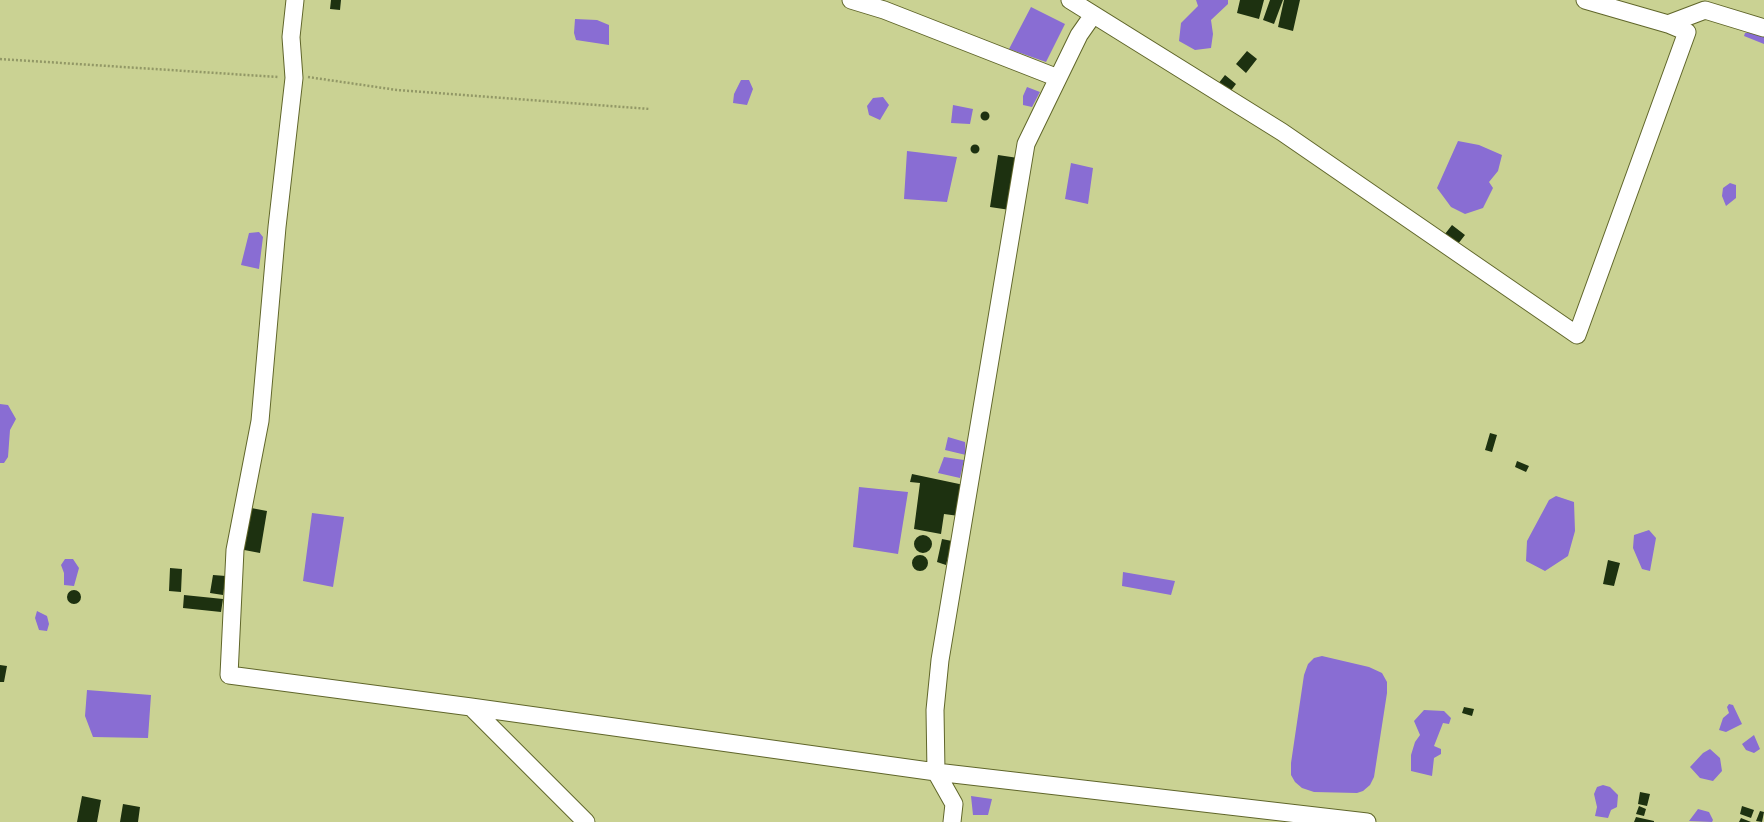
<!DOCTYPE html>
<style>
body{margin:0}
canvas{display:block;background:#cad293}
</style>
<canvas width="1764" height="822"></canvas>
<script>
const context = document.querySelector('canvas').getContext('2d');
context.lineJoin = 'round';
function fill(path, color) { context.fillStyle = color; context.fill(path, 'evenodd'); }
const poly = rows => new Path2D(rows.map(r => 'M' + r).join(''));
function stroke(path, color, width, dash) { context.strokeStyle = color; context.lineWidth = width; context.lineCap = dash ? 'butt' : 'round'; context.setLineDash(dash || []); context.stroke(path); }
fill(poly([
 [1196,0,1228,0,1228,4,1211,20,1213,34,1211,48,1195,50,1179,41,1181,23,1198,6],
 [1031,7,1065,24,1046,62,1009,49],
 [575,19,597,20,609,25,609,45,576,40,574,33],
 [1752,32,1764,37,1764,44,1744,36,1745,33],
 [741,80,749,80,753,89,747,105,733,103,734,94],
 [1027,87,1040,92,1032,107,1023,105,1023,96],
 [883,97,889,105,880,120,869,115,867,106,873,98],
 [953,105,973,109,970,124,951,123],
 [1458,141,1479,145,1502,155,1498,171,1489,182,1493,188,1483,208,1465,214,1451,207,1437,188],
 [907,151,957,157,947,202,904,199],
 [1071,163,1093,168,1088,204,1065,199],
 [1730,183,1736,185,1736,198,1726,206,1722,196,1723,188],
 [259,232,263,237,259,269,241,265,249,233],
 [0,404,8,405,16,419,10,430,8,457,4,463,0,463],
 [948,437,965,442,966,455,945,450],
 [944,457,964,460,960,478,938,473],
 [859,487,908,492,898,554,853,547],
 [1556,496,1574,502,1575,531,1568,556,1545,571,1526,561,1527,541,1549,500],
 [312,513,344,517,333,587,303,581],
 [1649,530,1656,538,1650,571,1642,569,1633,548,1634,535],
 [65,559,73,559,79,568,74,586,64,585,64,573,61,565],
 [1123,572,1175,581,1171,595,1122,586],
 [37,611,47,616,49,624,47,631,39,630,35,618],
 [1322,656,1369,667,1382,673,1387,682,1387,693,1374,777,1370,785,1363,791,1357,793,1314,792,1302,788,1295,782,1291,775,1291,763,1304,675,1308,664,1314,658],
 [87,690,151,695,148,738,93,737,85,716],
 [1729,704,1733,705,1742,724,1726,732,1719,730,1723,718,1729,713,1727,707],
 [1424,710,1444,711,1451,718,1449,724,1443,723,1434,746,1441,749,1441,754,1434,758,1432,776,1411,771,1411,755,1415,742,1420,735,1414,721],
 [1754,735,1760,749,1754,753,1746,750,1742,744],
 [1710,749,1720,758,1722,771,1713,781,1700,778,1690,767,1703,753],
 [1603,785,1610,787,1618,795,1617,807,1611,810,1608,818,1595,816,1597,807,1594,794,1597,787],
 [971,796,992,799,988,815,973,815],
 [1698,809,1709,812,1713,820,1712,822,1689,821]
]), '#896dd3');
fill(poly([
 [331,0,341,0,340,10,330,9],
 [1240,0,1264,0,1259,19,1237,13],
 [1270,0,1283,0,1274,24,1263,20],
 [1284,0,1300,0,1293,31,1278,27],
 [1247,51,1257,59,1246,73,1236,64],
 [1225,75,1236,84,1230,92,1218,84],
 '980.5 116a4.5 4.5 0 1 1 9 0a4.5 4.5 0 1 1-9 0Z',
 '970.5 149a4.5 4.5 0 1 1 9 0a4.5 4.5 0 1 1-9 0Z',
 [998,155,1018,158,1010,210,990,207],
 [1452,225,1465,235,1454,249,1441,239],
 [1490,433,1497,435,1492,452,1485,450],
 [1517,461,1529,466,1526,472,1515,467],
 [912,474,964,485,959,516,944,514,941,534,914,529,920,483,910,482],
 [246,507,267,511,260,553,239,549],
 '914 544a9 9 0 1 1 18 0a9 9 0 1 1-18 0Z',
 [942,539,952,541,946,565,937,562],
 '912 563a8 8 0 1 1 16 0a8 8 0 1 1-16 0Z',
 [1608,560,1620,563,1614,586,1603,584],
 [170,568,182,569,181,592,169,591],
 [213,575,226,576,223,595,210,593],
 '67 597a7 7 0 1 1 14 0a7 7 0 1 1-14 0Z',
 [184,595,223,599,221,612,183,608],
 [0,665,7,666,4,682,0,682],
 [1464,707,1474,709,1472,716,1462,713],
 [1640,792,1650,794,1647,806,1638,804],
 [82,796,101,800,97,822,77,822],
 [123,804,140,807,138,822,120,822],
 [1639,806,1646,809,1644,816,1636,814],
 [1742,806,1754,810,1751,818,1740,814],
 [1760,811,1764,812,1762,822,1756,821],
 [1636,817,1654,821,1654,822,1634,822],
 [1741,818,1751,822,1739,822]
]), '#1d3110');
const minor = poly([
 [295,0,291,37,294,78,277,227,260,421,235,550,229,675,471,707,936,772,1367,822],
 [851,0,884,10,1058,78],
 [1070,0,1282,132,1577,335,1687,32,1668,24],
 [1585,0,1668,24,1705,10,1764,28],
 [471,707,586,822],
 [952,822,954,804,936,772,935,710,940,660,1026,144,1079,35,1093,15]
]);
stroke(minor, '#60662a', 19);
stroke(poly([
 [0,59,278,77],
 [308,77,397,90,650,109]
]), '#929866', 2.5, [2, 2]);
stroke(minor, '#fff', 17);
</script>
